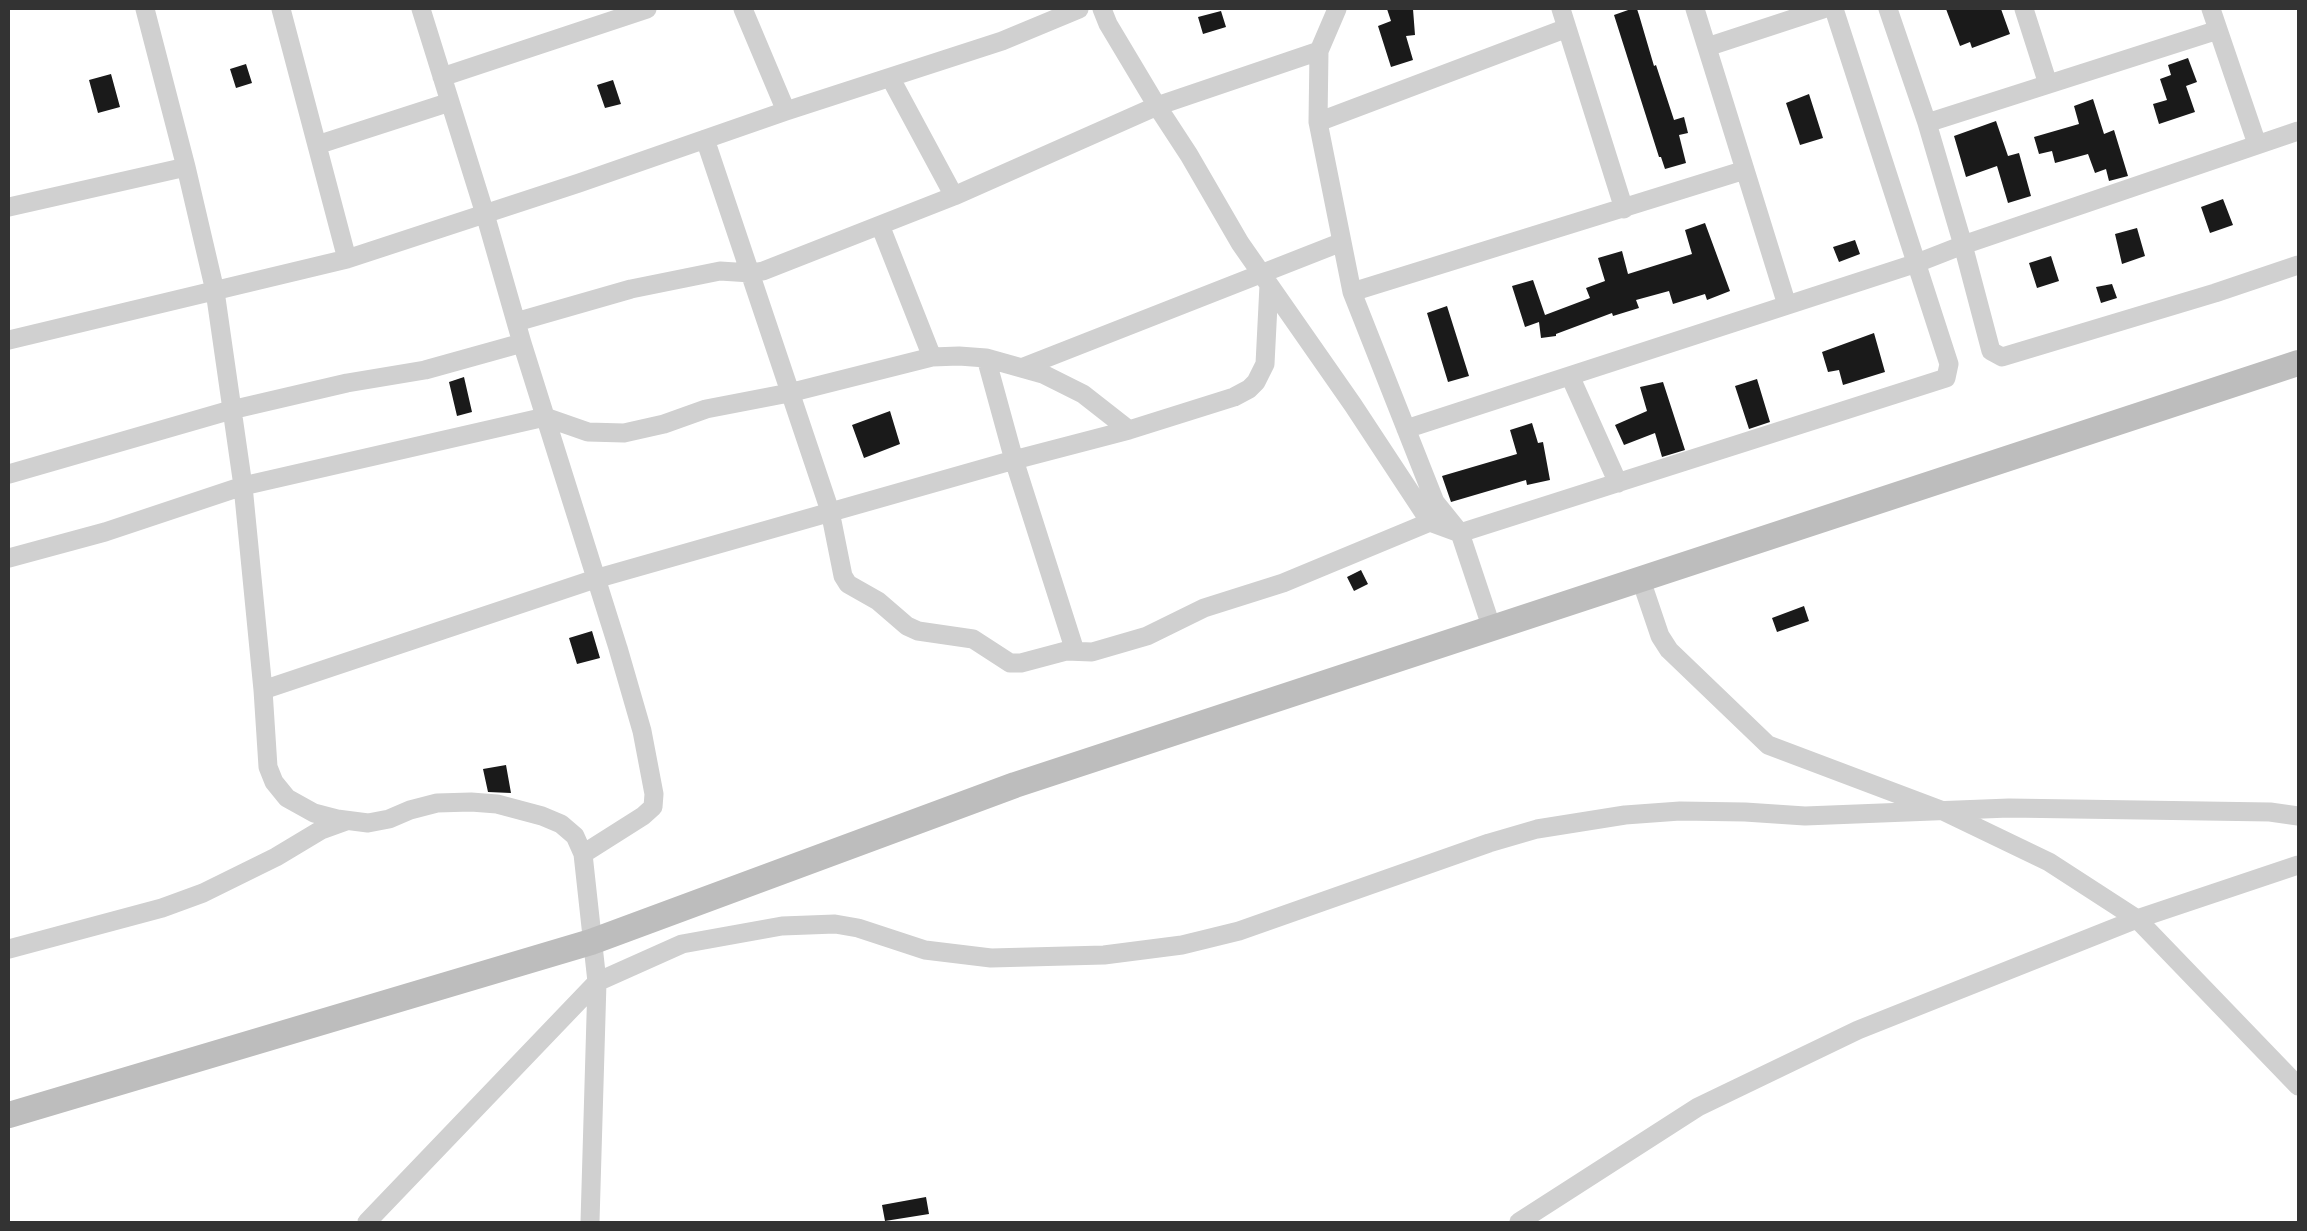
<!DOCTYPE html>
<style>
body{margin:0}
#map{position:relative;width:2307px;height:1231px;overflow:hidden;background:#fff;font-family:"Nunito Sans",sans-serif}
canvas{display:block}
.frame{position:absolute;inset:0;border:10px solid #333;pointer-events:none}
</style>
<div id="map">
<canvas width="2307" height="1231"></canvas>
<div class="frame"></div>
</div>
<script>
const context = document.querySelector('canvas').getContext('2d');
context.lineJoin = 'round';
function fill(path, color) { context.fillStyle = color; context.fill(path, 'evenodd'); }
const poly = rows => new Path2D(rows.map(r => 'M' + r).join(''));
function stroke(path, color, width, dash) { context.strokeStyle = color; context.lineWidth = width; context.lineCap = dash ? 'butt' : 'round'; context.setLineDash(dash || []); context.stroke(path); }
fill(poly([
 [1387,9,1413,9,1415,35,1406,36,1413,60,1391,67,1378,26,1391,21],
 [1631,9,1637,9,1639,15,1654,66,1656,65,1674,120,1684,117,1688,133,1679,135,1686,163,1665,169,1661,157,1659,157,1614,15],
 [1946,9,2001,9,2010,34,1972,48,1970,42,1960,46],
 [1221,11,1226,27,1203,34,1198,17],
 [2188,58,2197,82,2186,86,2195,112,2159,124,2153,104,2167,100,2160,79,2171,75,2168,65],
 [246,64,252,83,236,88,230,69],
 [111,74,120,107,98,113,89,80],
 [613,80,621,104,605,108,597,85],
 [1809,94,1823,138,1800,145,1786,103],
 [2093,99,2104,134,2114,130,2128,176,2109,181,2106,169,2095,173,2088,154,2055,163,2052,151,2039,154,2034,137,2079,124,2074,106],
 [1996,121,2008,156,2019,153,2031,196,2008,203,1997,166,1966,177,1954,136],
 [2223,199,2233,225,2210,233,2201,207],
 [1705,223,1730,291,1707,300,1705,294,1673,304,1669,291,1636,300,1639,308,1613,316,1612,313,1556,334,1556,336,1541,338,1539,322,1525,327,1512,286,1533,280,1545,315,1590,298,1586,288,1605,281,1598,258,1622,251,1628,274,1692,254,1685,230],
 [2137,228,2145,256,2122,264,2115,234],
 [1855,240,1860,254,1839,262,1833,247],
 [2051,256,2059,281,2037,288,2029,263],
 [2112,284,2117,298,2101,303,2096,287],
 [1447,306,1469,376,1448,382,1427,313],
 [1874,333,1885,372,1843,385,1839,370,1828,372,1822,352],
 [464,377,472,412,457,416,449,382],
 [1757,379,1770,422,1749,429,1735,386],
 [1663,382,1685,450,1662,457,1655,433,1624,445,1615,425,1647,411,1640,387],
 [890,411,900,444,864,458,852,425],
 [1532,423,1538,443,1543,442,1550,480,1527,485,1526,480,1451,502,1442,476,1517,454,1510,430],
 [1361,570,1368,584,1354,591,1347,577],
 [1804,606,1809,621,1777,632,1772,618],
 [592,631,600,658,577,664,569,638],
 [506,765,511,793,488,792,483,769],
 [926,1197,929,1214,885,1221,882,1205]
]), '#1a1a1a');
stroke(poly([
 [145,9,186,167,215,291,243,486,263,690,268,767,274,782,287,798,314,813,337,819,368,823,389,819,410,810,437,803,471,802,497,804,542,816,561,824,575,836,583,854,597,982,590,1222],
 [281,9,347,259],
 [421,9,485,214,522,343,618,648,642,731,654,794,653,807,643,816,583,854],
 [743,9,786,111],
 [1102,9,1108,24,1157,106,1189,155,1240,243,1353,405,1430,522,1460,533,1946,378,1949,364,1834,9],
 [1337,9,1319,51,1318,122,1352,292,1435,502,1460,533,1492,629],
 [1561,9,1624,209],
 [1695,9,1787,305],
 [1888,9,1927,123,1963,245,2298,131],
 [2024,9,2048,84],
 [2211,9,2257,144],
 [1707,47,1823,9],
 [442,77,647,9],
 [891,79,954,196],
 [1318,122,1567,28],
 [1927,123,2218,30],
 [705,139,830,511,843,576,848,584,878,601,907,626,918,631,973,639,1010,663,1021,663,1066,651,1092,652,1147,636,1204,608,1283,583,1430,522],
 [317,145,450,102],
 [9,207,186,167],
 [880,225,932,357],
 [1352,292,1745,170],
 [516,322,631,289,720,271,751,273,763,271,954,196,1157,106,1319,51],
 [9,340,347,259,579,183,786,111,1002,41,1079,9],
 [986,358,1014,460,1075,651],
 [1021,368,1342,242],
 [1570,376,1618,483],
 [1406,429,1917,263,1963,245,1991,351,2002,357,2215,293,2298,265],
 [9,474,231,410,347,383,425,370,522,343],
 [9,558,105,532,243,486,545,417,588,432,624,433,664,424,706,409,789,393,932,357,959,356,986,358,1043,374,1083,394,1129,430],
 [1641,580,1660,636,1669,650,1768,745,1943,811,2049,862,2137,919,2298,1086],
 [263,690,595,579,1014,460,1129,430,1234,397,1249,389,1256,382,1265,364,1269,285],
 [9,949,162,908,203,893,276,857,321,830,346,821],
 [367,1222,597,982,682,944,782,926,835,924,858,928,925,950,991,958,1104,955,1182,945,1239,931,1489,843,1537,829,1625,815,1680,811,1745,812,1805,816,2009,808,2270,812,2298,816],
 [1519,1222,1698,1107,1858,1030,2137,919,2298,865]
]), '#d0d0d0', 19);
stroke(poly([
 [9,1115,591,942,1015,785,2298,363]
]), '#bdbdbd', 26);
</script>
